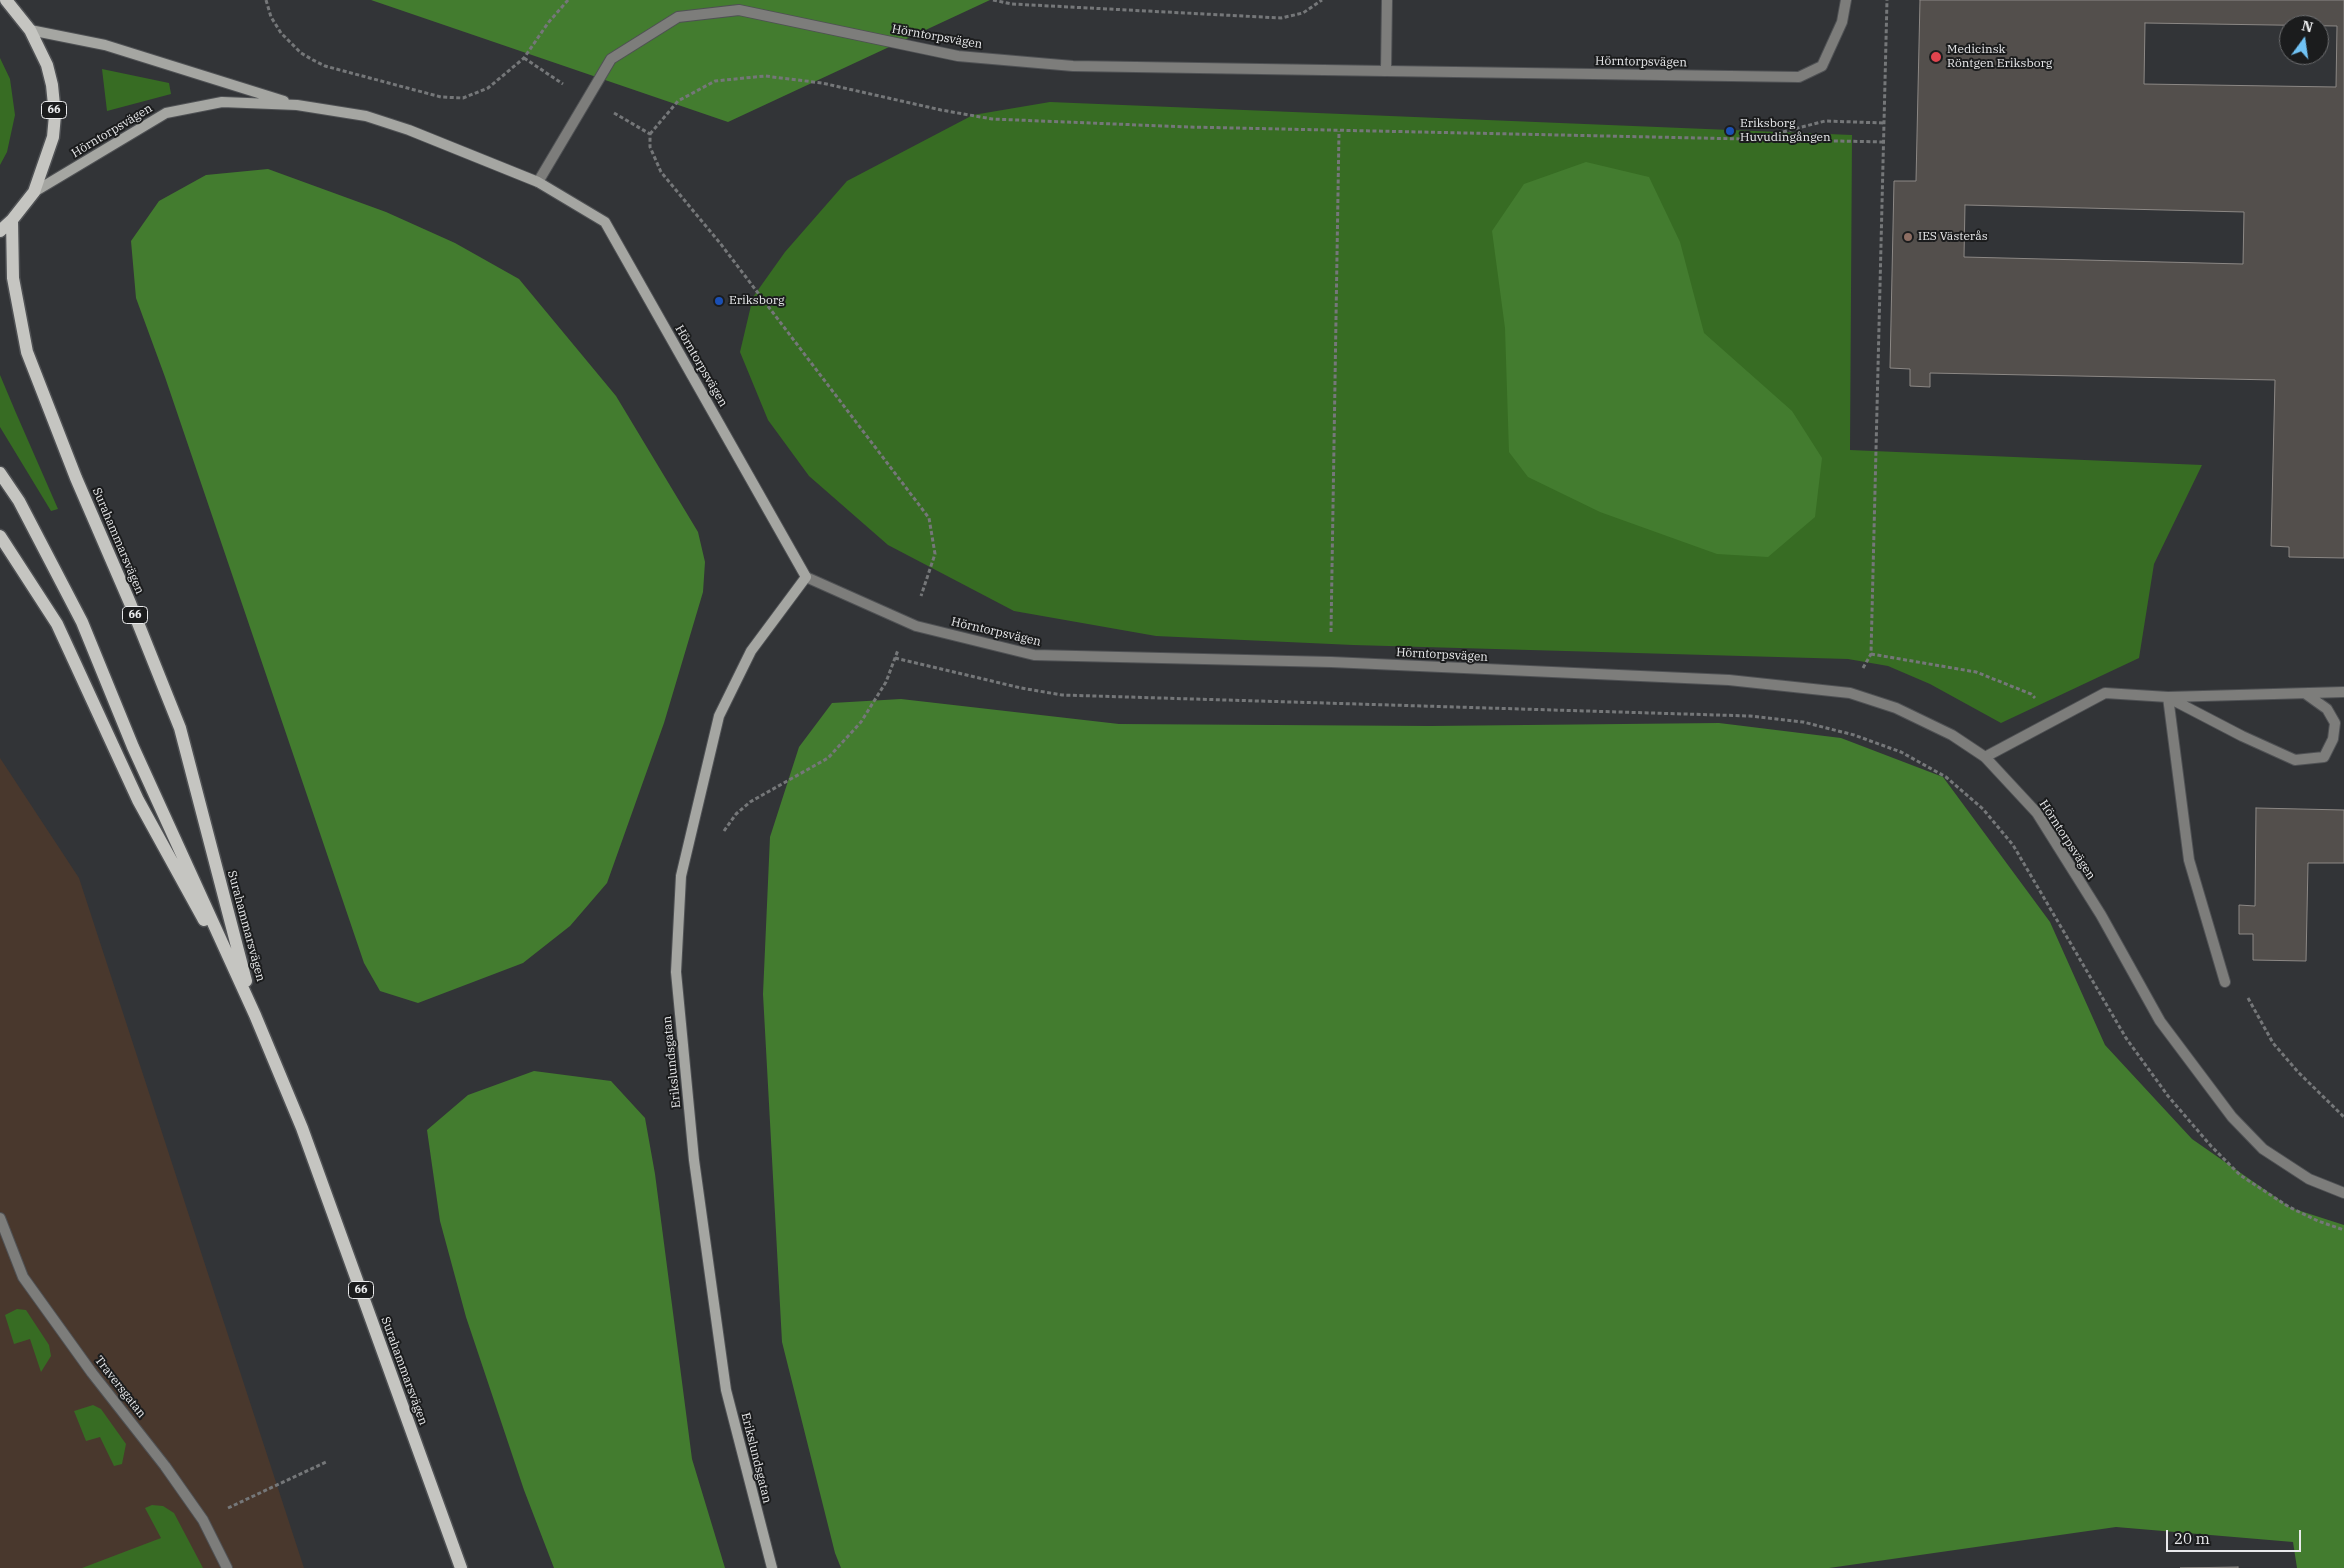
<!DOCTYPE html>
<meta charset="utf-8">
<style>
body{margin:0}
#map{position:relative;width:2344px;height:1568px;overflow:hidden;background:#323437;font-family:"IBM Plex Serif",serif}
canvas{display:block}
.north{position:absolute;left:2279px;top:15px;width:50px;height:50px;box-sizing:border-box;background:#1b1c1d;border:1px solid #6d6e70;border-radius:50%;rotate:14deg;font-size:14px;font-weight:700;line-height:20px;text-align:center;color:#e9eaec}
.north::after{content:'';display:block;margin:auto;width:18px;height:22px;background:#70c2f4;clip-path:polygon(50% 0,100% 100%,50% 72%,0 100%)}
.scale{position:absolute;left:2166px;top:1530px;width:135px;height:22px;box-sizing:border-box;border:2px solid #e9eaec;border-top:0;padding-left:6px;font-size:15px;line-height:18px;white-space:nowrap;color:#e9eaec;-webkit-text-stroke:4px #1b1c1d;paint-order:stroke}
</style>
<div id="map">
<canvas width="2344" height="1568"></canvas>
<div class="north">N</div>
<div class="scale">20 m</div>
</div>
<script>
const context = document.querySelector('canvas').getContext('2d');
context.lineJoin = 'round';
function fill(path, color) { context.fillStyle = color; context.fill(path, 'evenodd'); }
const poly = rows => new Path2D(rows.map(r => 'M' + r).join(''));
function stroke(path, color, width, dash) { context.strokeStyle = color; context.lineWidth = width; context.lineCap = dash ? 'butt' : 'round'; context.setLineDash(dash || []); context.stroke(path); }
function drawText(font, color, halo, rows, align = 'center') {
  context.font = font + ' "IBM Plex Serif",serif'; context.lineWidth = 4; context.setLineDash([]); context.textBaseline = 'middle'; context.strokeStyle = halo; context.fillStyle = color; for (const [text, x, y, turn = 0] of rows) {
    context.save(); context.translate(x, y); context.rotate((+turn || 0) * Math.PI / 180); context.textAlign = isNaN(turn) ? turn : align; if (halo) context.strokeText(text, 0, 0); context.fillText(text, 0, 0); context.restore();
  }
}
fill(poly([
 [0,758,79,878,304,1568,0,1568]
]), '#49382d');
fill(poly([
 [0,58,10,79,15,115,7,152,0,165],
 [102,69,169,83,171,94,107,111],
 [1050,102,1852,135,1850,450,2202,465,2154,564,2139,658,2001,723,1930,684,1888,666,1848,659,1353,645,1156,636,1014,611,888,545,809,476,768,420,740,352,753,297,785,252,847,181,973,115],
 [0,375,16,413,58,509,51,511,0,427],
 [17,1309,26,1310,49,1345,51,1356,41,1372,30,1339,14,1344,5,1315],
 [93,1405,101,1409,126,1444,122,1464,114,1466,100,1437,86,1441,74,1411],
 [152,1505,163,1506,174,1513,203,1568,82,1568,161,1538,145,1508]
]), '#376c23');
fill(poly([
 [371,0,990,0,728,122],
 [1586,162,1649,177,1680,242,1704,333,1792,411,1822,458,1815,517,1768,557,1717,554,1600,512,1528,477,1509,452,1505,328,1492,231,1524,184],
 [268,169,386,212,455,243,519,279,616,396,698,532,705,562,703,592,664,723,607,883,570,926,523,963,418,1003,380,991,364,963,165,377,136,298,131,241,159,201,206,175],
 [901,699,1119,724,1430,726,1719,723,1841,738,1943,777,2050,922,2105,1045,2192,1139,2291,1208,2344,1225,2344,1568,2297,1568,2293,1542,2116,1527,1829,1568,841,1568,835,1553,782,1342,763,994,770,837,799,747,832,703],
 [534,1071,611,1081,645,1118,655,1174,692,1459,725,1568,554,1568,524,1490,466,1317,440,1221,427,1130,468,1095]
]), '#437c2f');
const building = poly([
 [1920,0,2344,0,2344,558,2289,557,2289,547,2271,546,2275,380,1930,373,1930,387,1910,386,1910,369,1890,368,1894,181,1916,181,1920,0],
 [2145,23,2337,26,2336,87,2144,84,2145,23],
 [1965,205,2244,212,2243,264,1964,257,1965,205],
 [2256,808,2344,810,2344,863,2308,863,2306,961,2253,960,2253,934,2239,934,2239,905,2255,906,2256,808],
 [2238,1567,2238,1568,2180,1568,2238,1567]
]);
fill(building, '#534f4c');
stroke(building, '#8c8885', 1);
const lane = poly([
 [1386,71,1799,77,1822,66,1842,22,1846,0],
 [2168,697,2189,860,2225,982],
 [2169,698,2242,736,2295,760,2324,757,2333,739,2335,723,2327,709,2306,694],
 [1985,757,2105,693,2168,697,2344,692]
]);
const street = poly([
 [538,182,611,59,678,17,739,10,958,56,1073,66,1386,71,1387,0],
 [806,577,916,626,1034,655,1331,662,1729,680,1850,693,1896,708,1952,735,1985,757,2037,813,2101,915,2160,1021,2232,1117,2263,1149,2309,1179,2344,1193],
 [0,1218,23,1277,92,1373,165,1466,203,1520,227,1568]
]);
const secondary = poly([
 [30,30,105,45,284,101],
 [34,192,166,113,222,102,297,105,366,116,409,130,538,182,605,222,806,577,751,651,719,716,681,876,676,972,694,1160,726,1390,772,1568]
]);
const primary = poly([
 [12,220,13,278,27,352,76,478,130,603,180,728,246,981],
 [0,231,12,220,34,192,53,137,55,115,52,85,47,65,30,30,6,0],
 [0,473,19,501,82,622,133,747,255,1015,302,1128,461,1568],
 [0,536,57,624,138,800,204,920]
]);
stroke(lane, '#4f5154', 12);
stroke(street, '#4f5154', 12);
stroke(secondary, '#4f5154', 12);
stroke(primary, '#4f5154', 15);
stroke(poly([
 [266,0,271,17,281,33,301,53,313,60,325,66,441,97,463,98,488,88,524,58,548,23,568,0],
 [993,0,1012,4,1281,18,1303,13,1322,0],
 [524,58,563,84],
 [614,113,650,134,650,147,661,172,720,243,929,518,935,554,921,596],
 [1783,132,1825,121,1884,123],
 [650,134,678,101,715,81,765,76,822,83,941,110,992,119,1188,127,1884,142],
 [1331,632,1339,131],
 [1871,654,1976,672,2031,694,2035,698],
 [895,658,1021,688,1062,695,1750,716,1803,722,1854,735,1901,752,1946,777,1983,809,2013,845,2126,1038,2168,1096,2211,1146,2240,1175,2289,1207,2318,1221,2344,1230],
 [1863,668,1871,654,1887,0],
 [724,831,736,814,750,802,828,758,861,722,886,682,898,650],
 [2248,998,2273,1043,2298,1072,2344,1117],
 [228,1508,326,1462]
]), '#757779', 3, [4, 2.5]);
stroke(lane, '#7d7d7b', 10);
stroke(street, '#7d7d7b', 10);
stroke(secondary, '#a5a6a2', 10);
stroke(primary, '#c5c5c1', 12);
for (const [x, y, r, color] of [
 [1936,57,6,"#e0444e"],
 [1730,131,5,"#1a4fb4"],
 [1908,237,5,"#8d6e63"],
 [719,301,5,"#1a4fb4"]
]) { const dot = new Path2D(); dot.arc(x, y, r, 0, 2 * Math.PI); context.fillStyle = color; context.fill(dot); stroke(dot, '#1b1c1d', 2); }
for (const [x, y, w] of [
 [54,110,25],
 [135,615,25],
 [361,1290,25]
]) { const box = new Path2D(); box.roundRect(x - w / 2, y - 8.5, w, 17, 4); context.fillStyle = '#1b1c1d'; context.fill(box); stroke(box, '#e9eaec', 1); }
drawText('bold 11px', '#e9eaec', null, [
 ["66",54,110],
 ["66",135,615],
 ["66",361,1290]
]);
drawText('12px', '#e9eaec', '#1b1c1d', [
 ["Hörntorpsvägen",937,37,10],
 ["Hörntorpsvägen",1641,62,1],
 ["Hörntorpsvägen",112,131,-31],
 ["Hörntorpsvägen",701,366,60],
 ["Surahammarsvägen",118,541,67],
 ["Hörntorpsvägen",996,632,13],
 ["Hörntorpsvägen",1442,655,3],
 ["Hörntorpsvägen",2067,840,57],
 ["Surahammarsvägen",246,926,75],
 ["Erikslundsgatan",672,1062,-96],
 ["Surahammarsvägen",404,1371,70],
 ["Traversgatan",120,1387,52],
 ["Erikslundsgatan",756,1458,76]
]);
drawText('12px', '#e9eaec', '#1b1c1d', [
 ["Medicinsk",1947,50],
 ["Röntgen Eriksborg",1947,64],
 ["Eriksborg",1740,124],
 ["Huvudingången",1740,138],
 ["IES Västerås",1918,237],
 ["Eriksborg",729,301]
], 'left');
</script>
